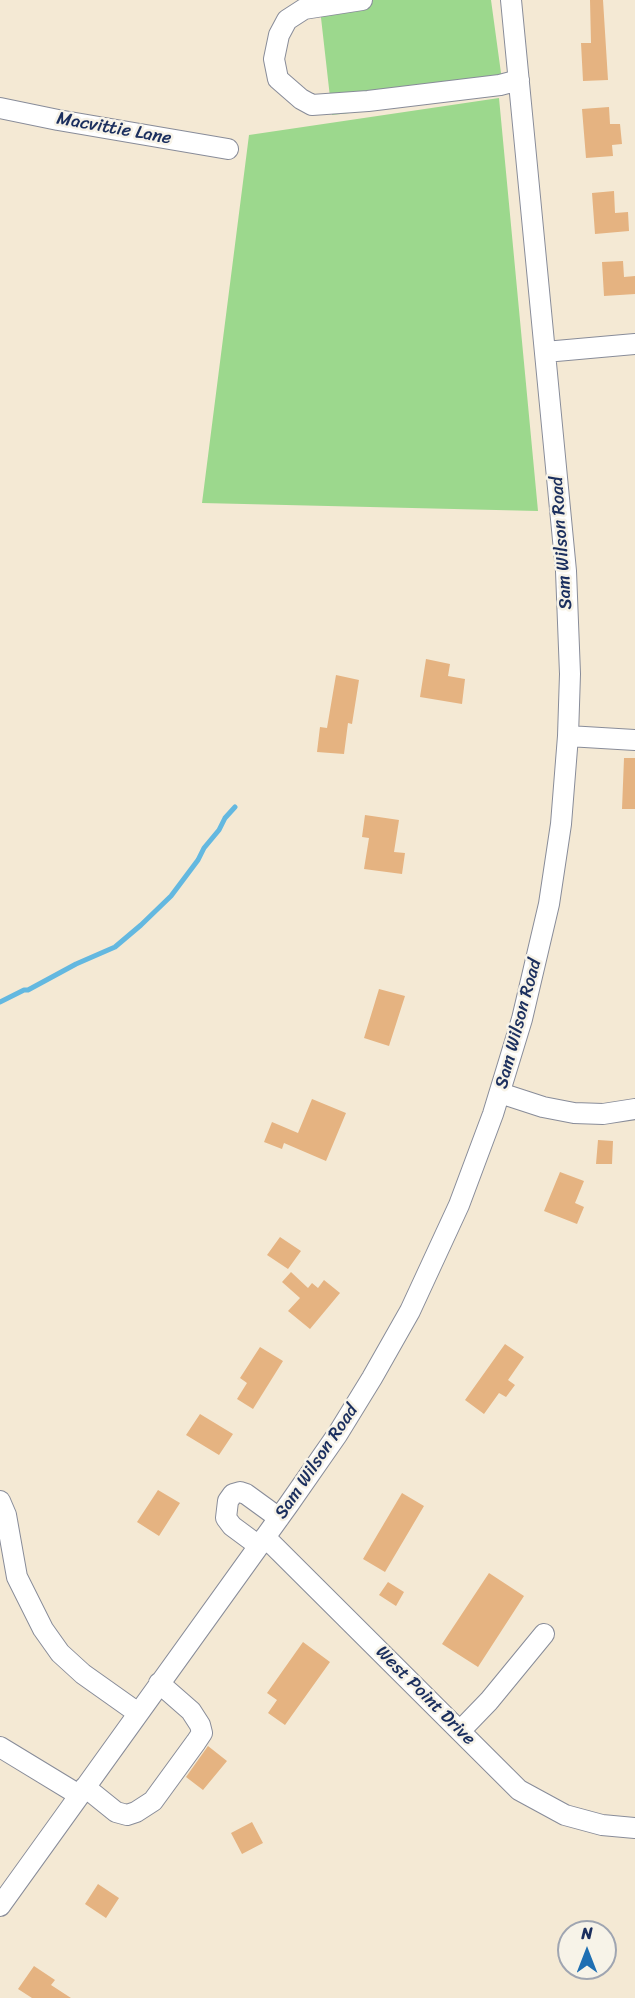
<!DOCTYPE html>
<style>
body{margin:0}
#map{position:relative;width:635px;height:1998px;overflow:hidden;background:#f4e9d4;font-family:Sriracha,sans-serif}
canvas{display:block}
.north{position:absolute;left:557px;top:1920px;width:60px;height:60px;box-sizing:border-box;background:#f7f3e8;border:2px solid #9fa5b1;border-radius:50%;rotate:0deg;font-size:16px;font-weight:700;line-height:24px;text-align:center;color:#1b2f5e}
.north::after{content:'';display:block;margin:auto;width:21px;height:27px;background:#1f6fb2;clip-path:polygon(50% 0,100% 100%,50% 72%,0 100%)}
</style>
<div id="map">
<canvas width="635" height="1998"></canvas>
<div class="north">N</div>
</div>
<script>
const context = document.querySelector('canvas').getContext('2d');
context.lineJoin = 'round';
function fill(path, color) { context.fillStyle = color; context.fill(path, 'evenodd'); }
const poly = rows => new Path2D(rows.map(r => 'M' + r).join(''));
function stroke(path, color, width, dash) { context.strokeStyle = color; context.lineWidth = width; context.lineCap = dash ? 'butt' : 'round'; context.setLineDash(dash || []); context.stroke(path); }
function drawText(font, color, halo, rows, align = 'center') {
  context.font = font + ' Sriracha,sans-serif'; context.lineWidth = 5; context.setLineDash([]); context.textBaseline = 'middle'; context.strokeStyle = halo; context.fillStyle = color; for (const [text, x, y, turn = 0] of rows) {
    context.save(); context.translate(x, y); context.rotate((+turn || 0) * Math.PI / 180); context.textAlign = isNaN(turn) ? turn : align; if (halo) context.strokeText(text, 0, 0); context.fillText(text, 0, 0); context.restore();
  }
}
fill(poly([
 [319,0,491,0,504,95,332,115],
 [499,98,538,511,202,503,249,135]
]), '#9cd88d');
stroke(poly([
 [0,1002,24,990,28,990,76,964,115,947,141,925,171,896,198,860,204,848,219,830,225,818,235,807]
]), '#63b8e0', 5);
fill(poly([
 [590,0,603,0,608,80,583,81,581,43,591,43],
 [609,107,610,124,620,124,622,144,612,145,613,156,586,158,582,109],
 [614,191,615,213,628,212,629,231,595,234,592,193],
 [623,261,624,277,635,276,635,294,604,296,602,262],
 [426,659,450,664,448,676,465,679,462,704,420,697],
 [336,675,359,680,352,724,348,723,344,754,317,752,320,727,327,728],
 [624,758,635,758,635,809,622,809],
 [365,815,399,820,394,852,405,853,402,874,364,869,369,838,362,837],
 [379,989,405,996,389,1046,364,1038],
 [312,1099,346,1113,326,1161,284,1143,282,1149,264,1142,272,1122,298,1133],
 [598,1140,613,1141,612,1164,596,1164],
 [560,1172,584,1181,575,1203,584,1207,577,1224,544,1211],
 [280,1237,301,1251,288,1269,267,1255],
 [291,1272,308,1288,312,1283,318,1288,324,1280,340,1293,310,1329,288,1311,300,1298,282,1282],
 [505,1344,524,1357,508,1380,515,1385,506,1397,499,1393,484,1414,465,1400],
 [260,1347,283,1361,253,1409,237,1399,247,1383,240,1378],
 [200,1414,233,1434,219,1455,186,1435],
 [158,1490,180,1503,159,1536,137,1522],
 [402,1493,424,1506,385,1572,363,1559],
 [489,1573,524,1596,478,1667,442,1644],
 [388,1582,404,1592,396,1606,379,1595],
 [303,1642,330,1662,285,1725,268,1713,277,1700,267,1693],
 [208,1746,227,1761,203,1790,186,1777],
 [252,1822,263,1843,242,1854,231,1833],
 [98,1884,119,1898,106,1918,85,1904],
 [34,1966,55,1980,51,1985,71,1998,32,1998,18,1989]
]), '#e5b381');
const minor = poly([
 [362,0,304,9,287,20,279,35,274,59,278,79,301,99,312,105,368,101,500,85,519,80],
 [0,108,58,120,228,149],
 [545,352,635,344],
 [568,736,635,740],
 [500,1093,543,1107,574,1113,603,1114,635,1109],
 [0,1501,6,1515,17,1577,43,1629,60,1653,83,1674,138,1713],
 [265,1537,519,1790,565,1815,602,1825,635,1828],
 [259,1546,232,1526,226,1518,228,1501,233,1494,240,1492,246,1494,279,1518],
 [460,1731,489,1701,544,1634],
 [0,1747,79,1795],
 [85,1787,116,1812,127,1815,136,1812,153,1801,196,1742,202,1733,200,1725,191,1711,159,1683],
 [0,1906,289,1504,337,1435,372,1378,410,1311,459,1205,493,1114,522,1019,549,904,561,824,568,736,570,674,566,571,511,0]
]);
stroke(minor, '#888c99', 22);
stroke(minor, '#fff', 20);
drawText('18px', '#1b2f5e', '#f7f3e8', [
 ["Macvittie Lane",114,129,10],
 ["Sam Wilson Road",562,543,-94],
 ["Sam Wilson Road",519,1024,-75],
 ["Sam Wilson Road",317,1462,-56],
 ["West Point Drive",425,1696,45]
]);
</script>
